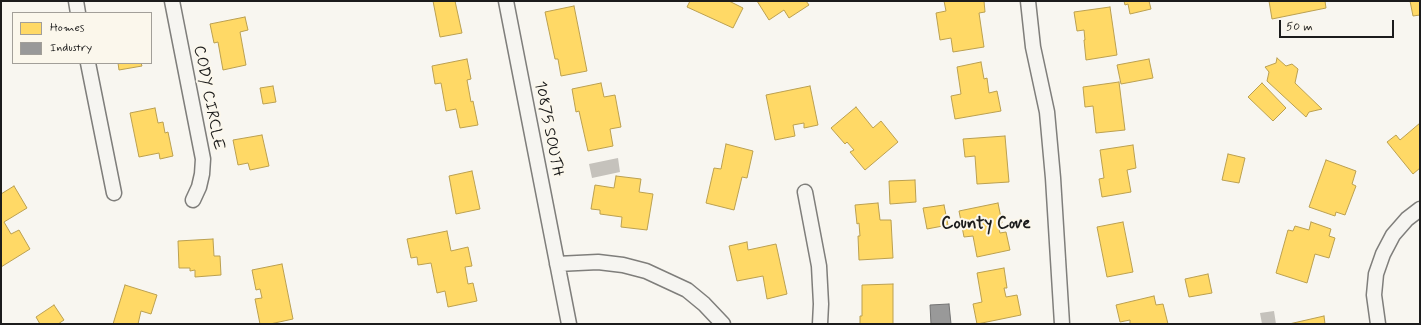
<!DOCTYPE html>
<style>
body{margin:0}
#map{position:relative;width:1421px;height:325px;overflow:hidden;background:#f8f6f0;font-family:Mynerve,sans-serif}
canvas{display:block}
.frame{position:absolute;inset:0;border:2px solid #1c1c1c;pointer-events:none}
.legend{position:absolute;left:12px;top:12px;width:140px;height:52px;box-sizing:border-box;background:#fbf7ec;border:1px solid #a29f99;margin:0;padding:5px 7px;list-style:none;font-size:12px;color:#1c1c1c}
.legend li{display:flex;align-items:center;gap:8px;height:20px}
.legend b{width:20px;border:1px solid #a29f99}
.scale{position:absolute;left:1279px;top:20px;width:115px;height:18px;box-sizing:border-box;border:2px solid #1c1c1c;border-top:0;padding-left:5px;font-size:12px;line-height:14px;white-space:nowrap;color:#1c1c1c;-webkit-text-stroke:3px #fbf7ec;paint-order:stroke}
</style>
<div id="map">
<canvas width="1421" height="325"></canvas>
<div class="frame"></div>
<ul class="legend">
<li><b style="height:11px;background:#ffd966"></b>Homes</li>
<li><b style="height:11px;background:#999"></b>Industry</li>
</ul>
<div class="scale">50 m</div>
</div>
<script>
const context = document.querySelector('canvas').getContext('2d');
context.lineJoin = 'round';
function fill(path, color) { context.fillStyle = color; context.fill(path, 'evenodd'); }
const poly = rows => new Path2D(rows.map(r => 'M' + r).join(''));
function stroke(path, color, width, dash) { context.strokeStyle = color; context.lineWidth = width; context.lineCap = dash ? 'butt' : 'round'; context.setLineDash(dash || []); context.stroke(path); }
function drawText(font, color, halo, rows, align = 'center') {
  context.font = font + ' Mynerve,sans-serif'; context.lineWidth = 4; context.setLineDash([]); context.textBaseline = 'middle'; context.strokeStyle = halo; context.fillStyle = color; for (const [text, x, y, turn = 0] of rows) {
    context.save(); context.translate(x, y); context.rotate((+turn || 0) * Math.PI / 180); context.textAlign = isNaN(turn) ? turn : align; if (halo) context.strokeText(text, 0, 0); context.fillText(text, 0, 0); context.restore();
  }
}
fill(poly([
 [618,158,620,172,592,178,589,164],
 [1274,311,1276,324,1262,324,1260,313]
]), '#c5c2bc');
const homes = poly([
 [433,1,455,1,462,33,440,37,433,1],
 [690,1,729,1,743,8,733,28,687,7,690,1],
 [757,1,806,1,809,5,789,18,784,10,769,20,757,1],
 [944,1,984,1,985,12,979,13,984,47,953,52,951,38,940,40,936,13,946,11,944,1],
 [1124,1,1149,1,1151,9,1130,14,1128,4,1125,5,1124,1],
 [1269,1,1325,1,1326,8,1272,19,1269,1],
 [1410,1,1420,1,1420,15,1413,16,1410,1],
 [574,6,587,71,561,76,558,59,555,59,545,12,574,6],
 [1110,7,1117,55,1086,60,1084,40,1085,40,1084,30,1077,31,1074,12,1110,7],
 [245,17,248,30,240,32,246,65,223,70,218,42,214,43,210,24,245,17],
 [1277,58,1286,66,1292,64,1298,69,1295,83,1322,109,1309,112,1306,117,1267,81,1269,72,1265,67,1276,63,1277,58],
 [467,59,471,79,467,80,471,102,473,101,478,125,460,128,456,109,446,111,441,83,435,84,432,66,467,59],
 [1149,59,1153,78,1121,84,1117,65,1149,59],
 [981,62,984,79,987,78,989,93,997,91,1001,111,955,119,951,96,961,94,957,67,981,62],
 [118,63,141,63,142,66,119,70,118,63],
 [1119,82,1125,130,1096,133,1093,106,1085,107,1083,87,1119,82],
 [601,83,604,97,615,95,621,127,610,129,613,146,588,151,579,111,576,112,572,89,601,83],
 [1262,83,1286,108,1273,121,1248,97,1262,83],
 [273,86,276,102,263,104,260,88,273,86],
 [810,86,818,125,804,128,804,123,793,125,795,136,775,140,766,95,810,86],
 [856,107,873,128,881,121,898,142,865,170,850,152,854,150,847,142,845,144,831,128,856,107],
 [155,108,158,123,163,122,165,133,168,132,173,156,160,159,159,153,139,157,130,113,155,108],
 [1420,123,1420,168,1413,174,1387,142,1396,135,1400,140,1420,123],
 [262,135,269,166,250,170,248,163,238,165,233,140,262,135],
 [1005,136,1009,182,977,184,975,156,965,157,963,139,1005,136],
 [726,144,753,151,747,178,742,177,734,210,706,203,714,168,721,169,726,144],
 [1133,145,1136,168,1127,170,1131,192,1102,197,1099,179,1104,178,1100,150,1133,145],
 [1228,154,1245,158,1239,183,1222,180,1228,154],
 [1326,160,1356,171,1352,184,1356,186,1345,215,1336,212,1335,216,1309,207,1326,160],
 [472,171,480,209,456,214,449,176,472,171],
 [616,176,641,179,639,192,653,194,647,230,621,227,622,217,600,214,600,210,591,209,595,185,614,188,616,176],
 [915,180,916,202,890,204,889,181,915,180],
 [14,186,27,208,4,222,11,234,19,230,30,249,1,267,1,194,14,186],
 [878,203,880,220,891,220,893,258,859,260,858,236,860,236,859,223,857,224,855,205,878,203],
 [998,203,1002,223,998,224,1000,233,1006,232,1010,250,977,257,973,236,964,237,959,211,998,203],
 [944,205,948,225,927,229,923,208,944,205],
 [1123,222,1133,272,1107,277,1097,227,1123,222],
 [1311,222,1331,229,1329,236,1335,238,1329,258,1315,254,1307,283,1276,273,1288,230,1293,231,1295,226,1309,230,1311,222],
 [447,231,451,251,468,247,472,266,465,267,468,284,473,283,477,301,448,307,445,291,437,293,431,263,418,265,417,257,411,258,407,239,447,231],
 [213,239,214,256,220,256,221,275,195,277,195,270,190,271,190,268,179,268,178,241,213,239],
 [747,242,748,250,776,244,787,294,767,299,763,276,737,281,729,246,747,242],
 [282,264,293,319,270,324,260,324,255,299,262,298,260,289,256,290,252,270,282,264],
 [1004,268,1007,288,1004,288,1006,297,1017,295,1021,315,977,324,973,304,982,302,977,273,1004,268],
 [1208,274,1212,293,1189,297,1185,279,1208,274],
 [893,284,893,324,860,324,860,316,862,316,862,285,893,284],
 [125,285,157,295,151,314,141,311,138,324,113,324,125,285],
 [1154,296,1156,305,1163,304,1168,324,1130,324,1130,320,1120,322,1116,305,1154,296],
 [54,305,64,320,58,324,40,324,36,317,54,305],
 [1324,316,1325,324,1289,324,1324,316]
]);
fill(homes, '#ffd966');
stroke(homes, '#bba050', 1);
const industry = poly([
 [949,304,951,324,931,324,930,305,949,304]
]);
fill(industry, '#999');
stroke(industry, '#747474', 1);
const minor = poly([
 [76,1,78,13],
 [172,1,203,159,202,174,199,187,193,200],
 [506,1,569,324],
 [1028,1,1033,47,1047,112,1053,178,1062,324],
 [88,63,114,193],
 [805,192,819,266,821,304,820,324],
 [557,264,598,262,623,265,646,271,687,290,704,304,723,324],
 [1378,324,1374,295,1376,274,1383,254,1393,235,1407,219,1420,209]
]);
stroke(minor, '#7f7e7b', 17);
stroke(minor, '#f6f5f1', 14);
drawText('16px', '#1c1c1c', '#fbf7ec', [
 ["CODY CIRCLE",208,98,79],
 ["10875 SOUTH",548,129,79]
]);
drawText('bold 17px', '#1c1c1c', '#fbf7ec', [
 ["County Cove",986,224]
]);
</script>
